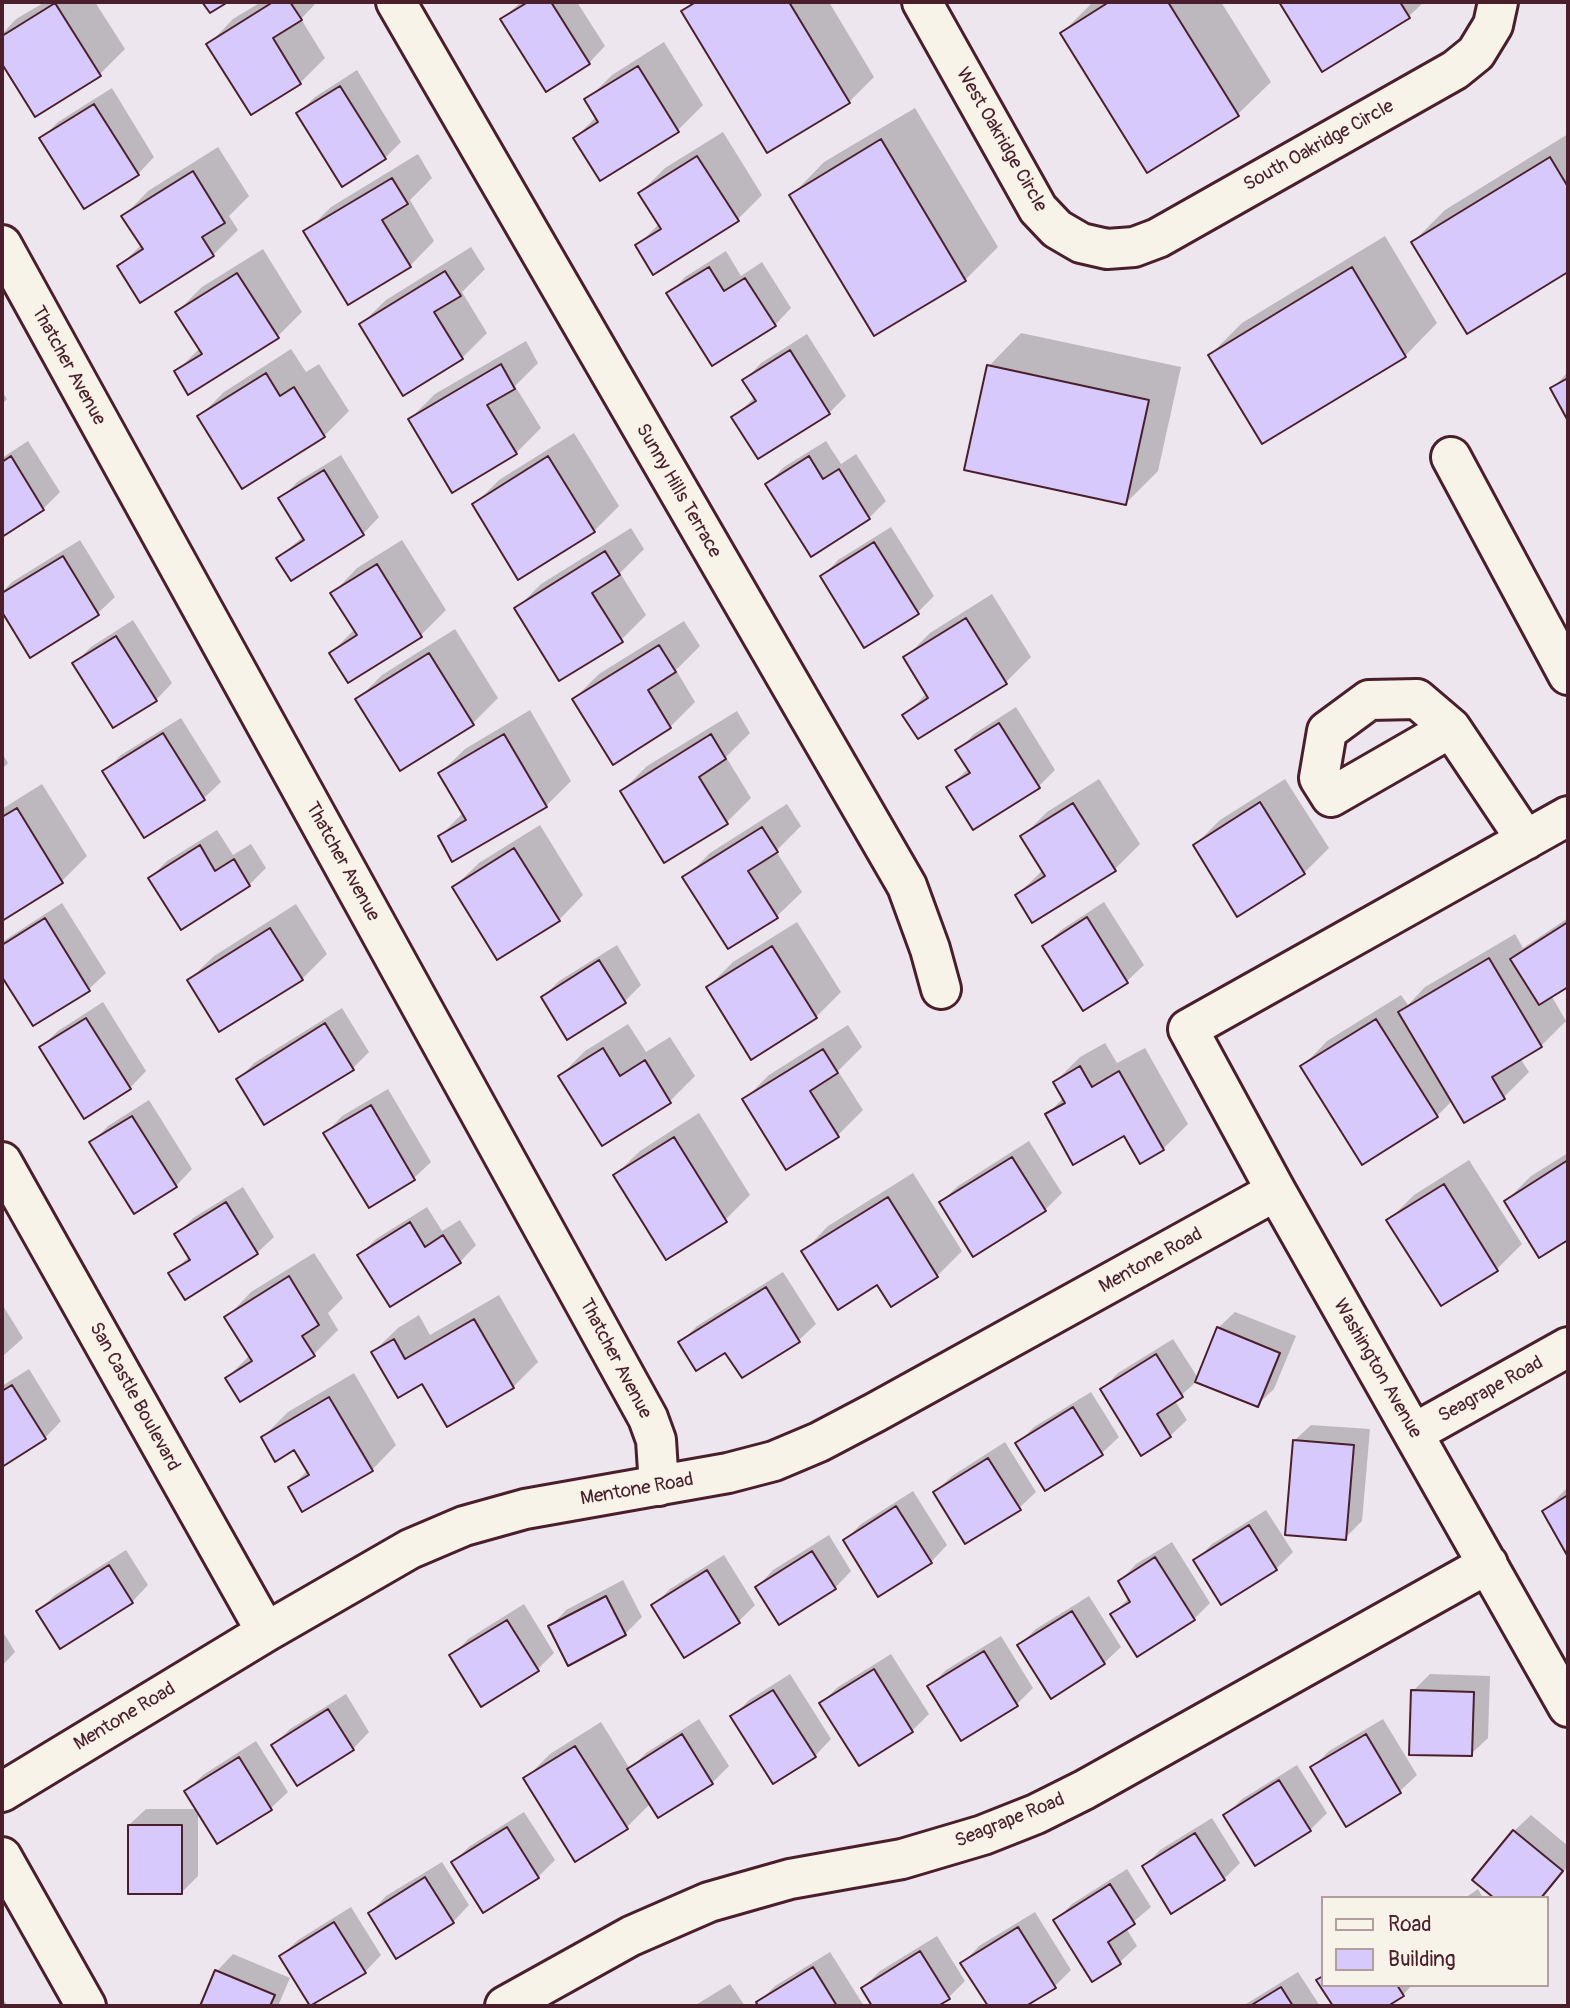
<!DOCTYPE html>
<style>
body{margin:0}
#map{position:relative;width:1570px;height:2008px;overflow:hidden;background:#ede6ee;font-family:Pangolin,sans-serif}
canvas{display:block}
.frame{position:absolute;inset:0;border:4px solid #4a1f2b;pointer-events:none}
.legend{position:absolute;left:1321px;top:1896px;width:228px;height:91px;box-sizing:border-box;background:#f7f3e8;border:2px solid #b29e9c;margin:0;padding:9px 12px;list-style:none;font-size:21px;color:#4a1f2b}
.legend li{display:flex;align-items:center;gap:14px;height:35px}
.legend b{width:35px;border:2px solid #b29e9c}
</style>
<div id="map">
<canvas width="1570" height="2008"></canvas>
<div class="frame"></div>
<ul class="legend">
<li><b style="height:9px;background:#f7f3e8"></b>Road</li>
<li><b style="height:19px;background:#d7c9fb"></b>Building</li>
</ul>
</div>
<script>
const context = document.querySelector('canvas').getContext('2d');
context.lineJoin = 'round';
function fill(path, color) { context.fillStyle = color; context.fill(path, 'evenodd'); }
const poly = rows => new Path2D(rows.map(r => 'M' + r).join(''));
function stroke(path, color, width, dash) { context.strokeStyle = color; context.lineWidth = width; context.lineCap = dash ? 'butt' : 'round'; context.setLineDash(dash || []); context.stroke(path); }
function drawText(font, color, halo, rows, align = 'center') {
  context.font = font + ' Pangolin,sans-serif'; context.lineWidth = 5; context.setLineDash([]); context.textBaseline = 'middle'; context.strokeStyle = halo; context.fillStyle = color; for (const [text, x, y, turn = 0] of rows) {
    context.save(); context.translate(x, y); context.rotate((+turn || 0) * Math.PI / 180); context.textAlign = isNaN(turn) ? turn : align; if (halo) context.strokeText(text, 0, 0); context.fillText(text, 0, 0); context.restore();
  }
}
fill(poly([
 [45,2,95,2,125,49,100,74,36,114,2,60,2,34,16,19],
 [261,2,317,2,301,19,325,58,300,83,209,44,233,19],
 [521,2,577,2,605,46,589,63,502,19],
 [693,2,829,2,874,77,849,102,683,11],
 [1093,2,1221,2,1271,82,1238,114,1147,170,1062,33],
 [1281,2,1424,2,1409,16,1323,70],
 [664,42,703,105,678,130,601,179,575,138,597,116,587,100,612,75],
 [357,70,401,142,385,158,298,113,315,97],
 [112,88,154,157,138,174,42,138,58,122],
 [915,108,998,247,965,280,875,334,792,195,824,162],
 [723,132,762,195,737,220,637,246,659,224,640,193,665,168],
 [1568,134,1568,270,1468,332,1413,242,1445,210],
 [218,147,249,196,229,216,238,230,213,255,141,301,120,266,142,244,124,216,148,191],
 [418,154,432,178,410,200,434,241,410,266,306,232,331,207],
 [1385,236,1437,323,1405,356,1210,355,1242,323],
 [471,247,485,269,462,292,487,333,462,358,361,324,386,300],
 [263,249,302,312,277,337,176,372,200,348,177,312,202,287],
 [726,251,741,276,762,262,791,308,775,325,669,294,685,277],
 [1021,333,1181,367,1158,471,1126,503,989,366],
 [807,334,846,396,829,413,759,457,734,417,755,397,745,380,761,363],
 [526,341,538,363,515,386,541,428,516,453,410,419,435,394],
 [291,349,306,372,319,364,349,411,324,436,199,417,224,392],
 [1568,372,1568,418,1552,389],
 [2,391,7,399,2,404],
 [574,433,619,506,594,531,474,505,499,480],
 [28,441,60,492,43,509,2,535,2,458],
 [826,441,841,464,856,454,886,501,869,518,767,484,784,467],
 [341,455,379,517,363,534,278,558,304,536,281,499,297,482],
 [891,527,934,596,918,612,865,645,822,577,838,560],
 [631,528,644,549,620,573,646,615,621,640,516,609,541,584],
 [80,540,115,597,98,613,31,655,2,609,2,592,12,582],
 [402,540,446,610,421,635,348,681,331,653,355,629,333,593,357,568],
 [992,594,1031,657,1006,682,918,737,905,715,927,693,905,658,930,633],
 [133,620,172,683,156,700,75,663,91,647],
 [684,621,700,646,676,670,695,702,670,727,613,762,574,699,599,674],
 [455,629,498,698,473,723,400,769,357,700,382,675],
 [1016,707,1055,770,1039,786,949,787,969,768,958,750,974,734],
 [530,710,571,781,546,806,440,836,463,813,440,773,465,749],
 [737,711,750,733,726,757,751,798,726,823,622,791,647,766],
 [181,718,221,782,204,798,145,835,105,771,121,755],
 [2,753,8,763,2,769],
 [1099,779,1140,844,1115,869,1017,895,1043,870,1022,837,1047,812],
 [1285,779,1329,848,1304,873,1195,845,1220,820],
 [42,784,87,856,62,881,2,919,2,809],
 [787,804,801,826,776,851,802,892,777,916,685,878,710,853],
 [540,825,583,895,559,920,454,887,479,863],
 [217,830,233,855,251,844,266,868,249,885,181,927,150,878,167,861],
 [1104,902,1144,965,1127,981,1083,1009,1044,946,1061,930],
 [62,903,106,973,89,989,33,1024,2,973,2,942],
 [296,904,327,954,302,979,189,980,214,956],
 [1568,918,1568,984,1551,995,1566,1021,1541,1046,1520,1058,1529,1072,1504,1097,1465,1120,1453,1100,1437,1116,1303,1066,1327,1041,1401,995,1408,1005,1425,987,1515,934,1523,948],
 [797,922,841,992,816,1017,708,987,733,962],
 [617,945,641,985,625,1001,543,997,559,981],
 [103,1002,146,1071,130,1088,41,1047,58,1031],
 [342,1008,369,1052,353,1068,238,1080,254,1063],
 [628,1024,646,1052,670,1037,695,1076,670,1101,602,1144,560,1076,585,1051],
 [848,1025,862,1047,838,1071,863,1110,838,1135,744,1100,769,1075],
 [1105,1043,1117,1063,1145,1048,1188,1124,1163,1149,1125,1134,1047,1115,1064,1097,1055,1082,1080,1057],
 [388,1089,431,1162,414,1178,369,1206,326,1133,342,1116],
 [149,1100,192,1169,176,1186,92,1143,108,1126],
 [699,1113,750,1195,725,1220,615,1175,640,1151],
 [1029,1141,1062,1193,1045,1210,941,1202,958,1186],
 [1568,1153,1568,1238,1540,1256,1506,1201,1531,1176],
 [1469,1160,1522,1244,1497,1269,1389,1220,1414,1195],
 [913,1173,962,1251,937,1276,878,1283,804,1251,828,1226],
 [243,1187,274,1237,257,1253,170,1274,190,1256,176,1235,193,1218],
 [427,1207,442,1231,460,1220,476,1245,460,1262,360,1255,376,1239],
 [314,1253,343,1298,328,1313,338,1330,314,1354,227,1378,250,1355,227,1317,251,1292],
 [783,1272,816,1324,799,1340,742,1376,726,1350,681,1342,697,1326],
 [499,1295,538,1362,513,1387,422,1382,373,1352,398,1328,419,1315,430,1335],
 [2,1304,23,1338,2,1357],
 [1235,1312,1296,1336,1274,1389,1257,1405,1197,1381,1175,1401,1187,1420,1170,1436,1102,1389,1118,1373,1173,1339,1198,1378,1218,1328],
 [29,1369,61,1421,45,1438,2,1465,2,1386],
 [354,1373,396,1445,372,1470,290,1488,308,1470,295,1448,263,1437,288,1412],
 [1091,1392,1119,1437,1102,1453,1045,1489,1017,1444,1034,1427],
 [1311,1425,1370,1429,1362,1521,1345,1538,1294,1441],
 [1005,1442,1036,1492,1019,1508,935,1492,952,1476],
 [1568,1487,1568,1553,1544,1511],
 [913,1491,947,1545,931,1562,845,1540,861,1524],
 [1266,1510,1293,1552,1276,1569,1222,1603,1196,1560,1212,1544],
 [829,1535,851,1571,835,1588,757,1587,773,1570],
 [1172,1542,1210,1603,1194,1619,1112,1615,1130,1597,1120,1581,1136,1564],
 [126,1550,148,1585,132,1602,38,1611,55,1595],
 [724,1555,755,1605,739,1621,653,1606,670,1589],
 [623,1580,642,1617,625,1634,550,1627,566,1610],
 [1089,1596,1121,1647,1104,1663,1019,1645,1036,1629],
 [524,1604,554,1653,538,1669,452,1656,468,1639],
 [2,1630,15,1652,2,1666],
 [1001,1636,1033,1688,1017,1704,929,1687,946,1670],
 [891,1654,929,1714,912,1731,821,1703,838,1687],
 [790,1674,831,1739,815,1756,733,1717,749,1700],
 [1430,1674,1490,1676,1488,1738,1471,1754,1413,1691],
 [346,1694,369,1732,353,1749,273,1745,290,1729],
 [699,1719,729,1766,712,1783,659,1816,651,1803,626,1828,525,1779,550,1754,601,1722,630,1769,646,1753],
 [1383,1719,1417,1775,1400,1791,1346,1824,1312,1768,1329,1751],
 [256,1741,288,1792,271,1808,218,1842,198,1810,198,1876,181,1893,129,1825,146,1809,197,1809,186,1791,203,1775],
 [1297,1765,1327,1813,1310,1830,1256,1864,1226,1815,1242,1799],
 [524,1812,555,1860,538,1877,453,1862,470,1846],
 [1531,1815,1568,1846,1568,1866,1542,1898,1497,1898,1514,1831],
 [1212,1818,1240,1863,1224,1879,1144,1867,1160,1850],
 [442,1862,469,1905,453,1922,370,1913,386,1896],
 [1127,1869,1151,1907,1126,1928,1137,1946,1120,1962,1092,1980,1055,1921,1072,1904],
 [1478,1889,1483,1898,1465,1898],
 [351,1907,381,1955,365,1972,281,1956,298,1940],
 [1035,1912,1071,1970,1055,1986,1023,2006,990,2006,963,1963,979,1946],
 [937,1936,965,1981,948,1998,935,2006,874,2006,863,1988,880,1971],
 [830,1952,864,2006,761,2006,758,2003,775,1986],
 [233,1954,290,1978,278,2006,202,2006,217,1971],
 [1298,1972,1320,2006,1244,2006,1246,2004],
 [1323,1976,1323,1985,1412,1985,1403,1995,1384,2006,1335,2006,1319,1981],
 [730,1984,745,2006,694,2006],
 [3,1999,8,2006,2,2006]
]), '#0003');
const building = poly([
 [202,2,228,2,210,13,202,2],
 [273,2,290,2,302,20,273,38,301,84,251,115,206,44,273,2],
 [528,2,551,2,590,64,546,92,500,19,528,2],
 [696,2,789,2,850,103,767,153,681,11,696,2],
 [1109,2,1168,2,1239,116,1147,173,1060,33,1109,2],
 [1279,2,1400,2,1410,18,1322,72,1279,2],
 [55,3,101,76,35,117,2,64,2,36,55,3],
 [638,66,679,132,600,181,573,138,598,122,584,99,638,66],
 [340,86,386,159,342,187,296,113,340,86],
 [94,104,139,175,84,209,39,138,94,104],
 [881,139,966,281,874,336,789,195,881,139],
 [697,156,739,221,653,275,635,245,661,229,638,193,697,156],
 [1550,157,1568,187,1568,272,1467,334,1411,242,1550,157],
 [193,171,225,223,202,237,214,256,140,303,117,266,143,249,121,216,193,171],
 [392,178,408,204,382,220,411,267,348,305,303,231,392,178],
 [709,267,724,291,745,278,776,326,712,366,666,293,709,267],
 [1352,267,1406,357,1262,444,1208,355,1352,267],
 [445,271,461,296,434,312,463,359,403,396,359,324,445,271],
 [237,273,279,338,188,395,174,371,202,354,175,312,237,273],
 [790,350,830,414,758,459,731,417,756,401,742,380,790,350],
 [501,364,515,389,487,405,517,454,452,493,408,419,501,364],
 [987,365,1149,400,1126,505,964,470,987,365],
 [266,373,280,396,294,387,325,437,242,489,197,416,266,373],
 [1568,378,1568,421,1550,388,1568,378],
 [11,456,44,510,2,537,2,462,11,456],
 [548,456,595,532,518,580,472,504,548,456],
 [809,456,823,479,839,469,870,519,811,557,765,484,809,456],
 [324,470,364,535,291,581,276,558,304,540,278,498,324,470],
 [874,542,919,614,864,648,820,576,874,542],
 [605,551,620,575,592,593,623,642,559,681,514,608,605,551],
 [63,556,99,615,30,658,2,612,2,593,63,556],
 [377,564,422,637,348,683,329,653,357,635,330,593,377,564],
 [966,618,1007,684,918,739,902,715,928,698,903,657,966,618],
 [116,636,157,701,113,728,72,663,116,636],
 [659,645,676,672,648,690,671,728,613,765,572,699,659,645],
 [429,653,474,725,400,771,355,699,429,653],
 [999,723,1040,788,973,830,946,787,970,773,955,750,999,723],
 [163,733,205,800,144,838,102,771,163,733],
 [504,734,547,807,452,862,438,836,466,820,438,773,504,734],
 [711,734,726,759,699,777,728,824,664,863,620,791,711,734],
 [1260,802,1305,874,1237,917,1193,845,1260,802],
 [1073,803,1116,871,1032,923,1015,895,1045,876,1020,836,1073,803],
 [17,808,63,883,2,921,2,817,17,808],
 [762,827,778,852,748,871,778,918,728,949,682,877,762,827],
 [200,845,215,871,234,859,250,886,181,930,148,878,200,845],
 [514,848,560,921,497,960,452,887,514,848],
 [1087,917,1128,983,1083,1011,1042,946,1087,917],
 [45,918,90,991,33,1026,2,977,2,945,45,918],
 [1568,922,1568,987,1539,1005,1510,959,1568,922],
 [270,928,303,980,219,1032,187,980,270,928],
 [772,946,817,1018,751,1060,706,987,772,946],
 [1489,958,1542,1047,1492,1077,1505,1099,1464,1123,1398,1012,1489,958],
 [599,960,626,1003,567,1040,541,997,599,960],
 [86,1018,131,1089,84,1119,39,1047,86,1018],
 [1376,1019,1438,1117,1362,1165,1300,1066,1376,1019],
 [325,1023,354,1070,264,1125,236,1079,325,1023],
 [603,1048,620,1076,645,1060,671,1103,602,1146,558,1076,603,1048],
 [823,1049,838,1073,810,1091,839,1137,786,1170,742,1099,823,1049],
 [1080,1066,1092,1087,1119,1071,1164,1150,1140,1164,1124,1136,1073,1165,1045,1114,1065,1103,1053,1082,1080,1066],
 [371,1105,415,1180,369,1208,323,1133,371,1105],
 [132,1116,177,1187,134,1214,89,1142,132,1116],
 [674,1137,727,1222,666,1260,613,1175,674,1137],
 [1012,1157,1046,1211,973,1257,939,1202,1012,1157],
 [1568,1160,1568,1240,1539,1258,1504,1201,1568,1160],
 [1444,1184,1498,1271,1441,1306,1386,1220,1444,1184],
 [888,1197,938,1277,891,1307,877,1285,838,1310,801,1251,888,1197],
 [226,1202,258,1254,185,1300,168,1273,190,1260,174,1234,226,1202],
 [410,1222,425,1247,443,1235,461,1263,390,1307,357,1255,410,1222],
 [289,1276,319,1325,302,1336,315,1356,240,1402,225,1378,252,1361,224,1317,289,1276],
 [766,1287,800,1342,742,1378,725,1353,696,1371,678,1342,766,1287],
 [474,1319,514,1388,447,1427,422,1384,398,1398,371,1352,394,1339,405,1359,474,1319],
 [1217,1327,1280,1353,1258,1407,1195,1382,1217,1327],
 [1156,1354,1183,1397,1157,1414,1171,1437,1141,1456,1100,1389,1156,1354],
 [12,1385,46,1439,2,1467,2,1391,12,1385],
 [329,1397,373,1471,302,1512,288,1487,309,1475,294,1450,275,1462,261,1437,329,1397],
 [1073,1407,1103,1455,1045,1491,1015,1443,1073,1407],
 [1293,1440,1354,1445,1346,1540,1285,1535,1293,1440],
 [988,1458,1021,1510,965,1544,933,1492,988,1458],
 [1568,1495,1568,1557,1542,1511,1568,1495],
 [896,1506,932,1563,878,1597,843,1540,896,1506],
 [1249,1525,1277,1570,1221,1605,1193,1560,1249,1525],
 [812,1551,836,1589,779,1625,755,1587,812,1551],
 [1155,1557,1195,1620,1137,1657,1110,1614,1130,1602,1118,1581,1155,1557],
 [109,1565,133,1603,60,1649,36,1611,109,1565],
 [707,1570,740,1623,684,1658,651,1605,707,1570],
 [606,1596,626,1635,568,1666,548,1626,606,1596],
 [1072,1611,1105,1664,1051,1699,1017,1645,1072,1611],
 [507,1620,539,1671,481,1707,449,1655,507,1620],
 [984,1651,1018,1706,961,1741,927,1686,984,1651],
 [874,1669,913,1732,859,1766,819,1703,874,1669],
 [773,1690,816,1757,773,1784,730,1716,773,1690],
 [1411,1690,1474,1692,1472,1756,1409,1755,1411,1690],
 [328,1709,354,1750,297,1786,271,1745,328,1709],
 [682,1734,713,1784,658,1818,627,1769,682,1734],
 [1366,1734,1401,1793,1346,1827,1310,1767,1366,1734],
 [575,1746,628,1829,575,1862,523,1778,575,1746],
 [239,1757,272,1810,217,1844,184,1791,239,1757],
 [1279,1780,1311,1831,1255,1866,1223,1815,1279,1780],
 [128,1825,182,1825,182,1894,128,1894,128,1825],
 [507,1827,539,1878,483,1913,451,1862,507,1827],
 [1513,1830,1563,1871,1541,1898,1494,1898,1472,1880,1513,1830],
 [1195,1833,1225,1880,1171,1914,1142,1866,1195,1833],
 [425,1877,454,1923,396,1959,368,1913,425,1877],
 [1110,1884,1135,1924,1108,1942,1121,1964,1092,1982,1053,1920,1110,1884],
 [334,1922,366,1973,310,2006,279,1956,334,1922],
 [1018,1927,1056,1988,1026,2006,988,2006,960,1963,1018,1927],
 [920,1951,950,1999,938,2006,872,2006,861,1988,920,1951],
 [813,1967,837,2006,758,2006,756,2002,813,1967],
 [215,1970,275,1995,270,2006,200,2006,215,1970],
 [1323,1976,1323,1985,1397,1985,1404,1996,1388,2006,1333,2006,1316,1980,1323,1976],
 [1281,1987,1293,2006,1250,2006,1281,1987]
]);
fill(building, '#d7c9fb');
stroke(building, '#4a1f2b', 2);
const minor = poly([
 [396,2,907,886,930,949,941,989],
 [922,2,1038,209,1057,229,1081,243,1107,249,1134,247,1158,238,1455,70,1476,53,1493,25,1498,2],
 [2,245,648,1418,656,1440,659,1486],
 [1451,457,1568,675],
 [1451,728,1331,797,1319,778,1327,731,1369,700,1417,699,1451,728,1526,840],
 [1568,816,1188,1029,1276,1191,1568,1707],
 [2,1162,266,1632],
 [1414,1433,1568,1347],
 [2,1792,266,1632,410,1549,464,1526,525,1509,728,1473,774,1461,819,1442,876,1412,1276,1191],
 [2,1857,86,2006],
 [505,2006,631,1936,709,1902,790,1879,902,1859,983,1835,1036,1814,1084,1790,1488,1564]
]);
stroke(minor, '#4a1f2b', 44);
stroke(minor, '#f7f3e8', 38);
drawText('19px', '#4a1f2b', '#f7f3e8', [
 ["West Oakridge Circle",1001,140,60],
 ["South Oakridge Circle",1319,146,-29],
 ["Thatcher Avenue",68,366,61],
 ["Sunny Hills Terrace",678,491,60],
 ["Thatcher Avenue",342,862,61],
 ["Mentone Road",1151,1261,-29],
 ["Thatcher Avenue",615,1359,62],
 ["Washington Avenue",1377,1369,60],
 ["Seagrape Road",1491,1390,-29],
 ["San Castle Boulevard",134,1397,61],
 ["Mentone Road",637,1490,-10],
 ["Mentone Road",125,1717,-31],
 ["Seagrape Road",1010,1821,-22]
]);
</script>
